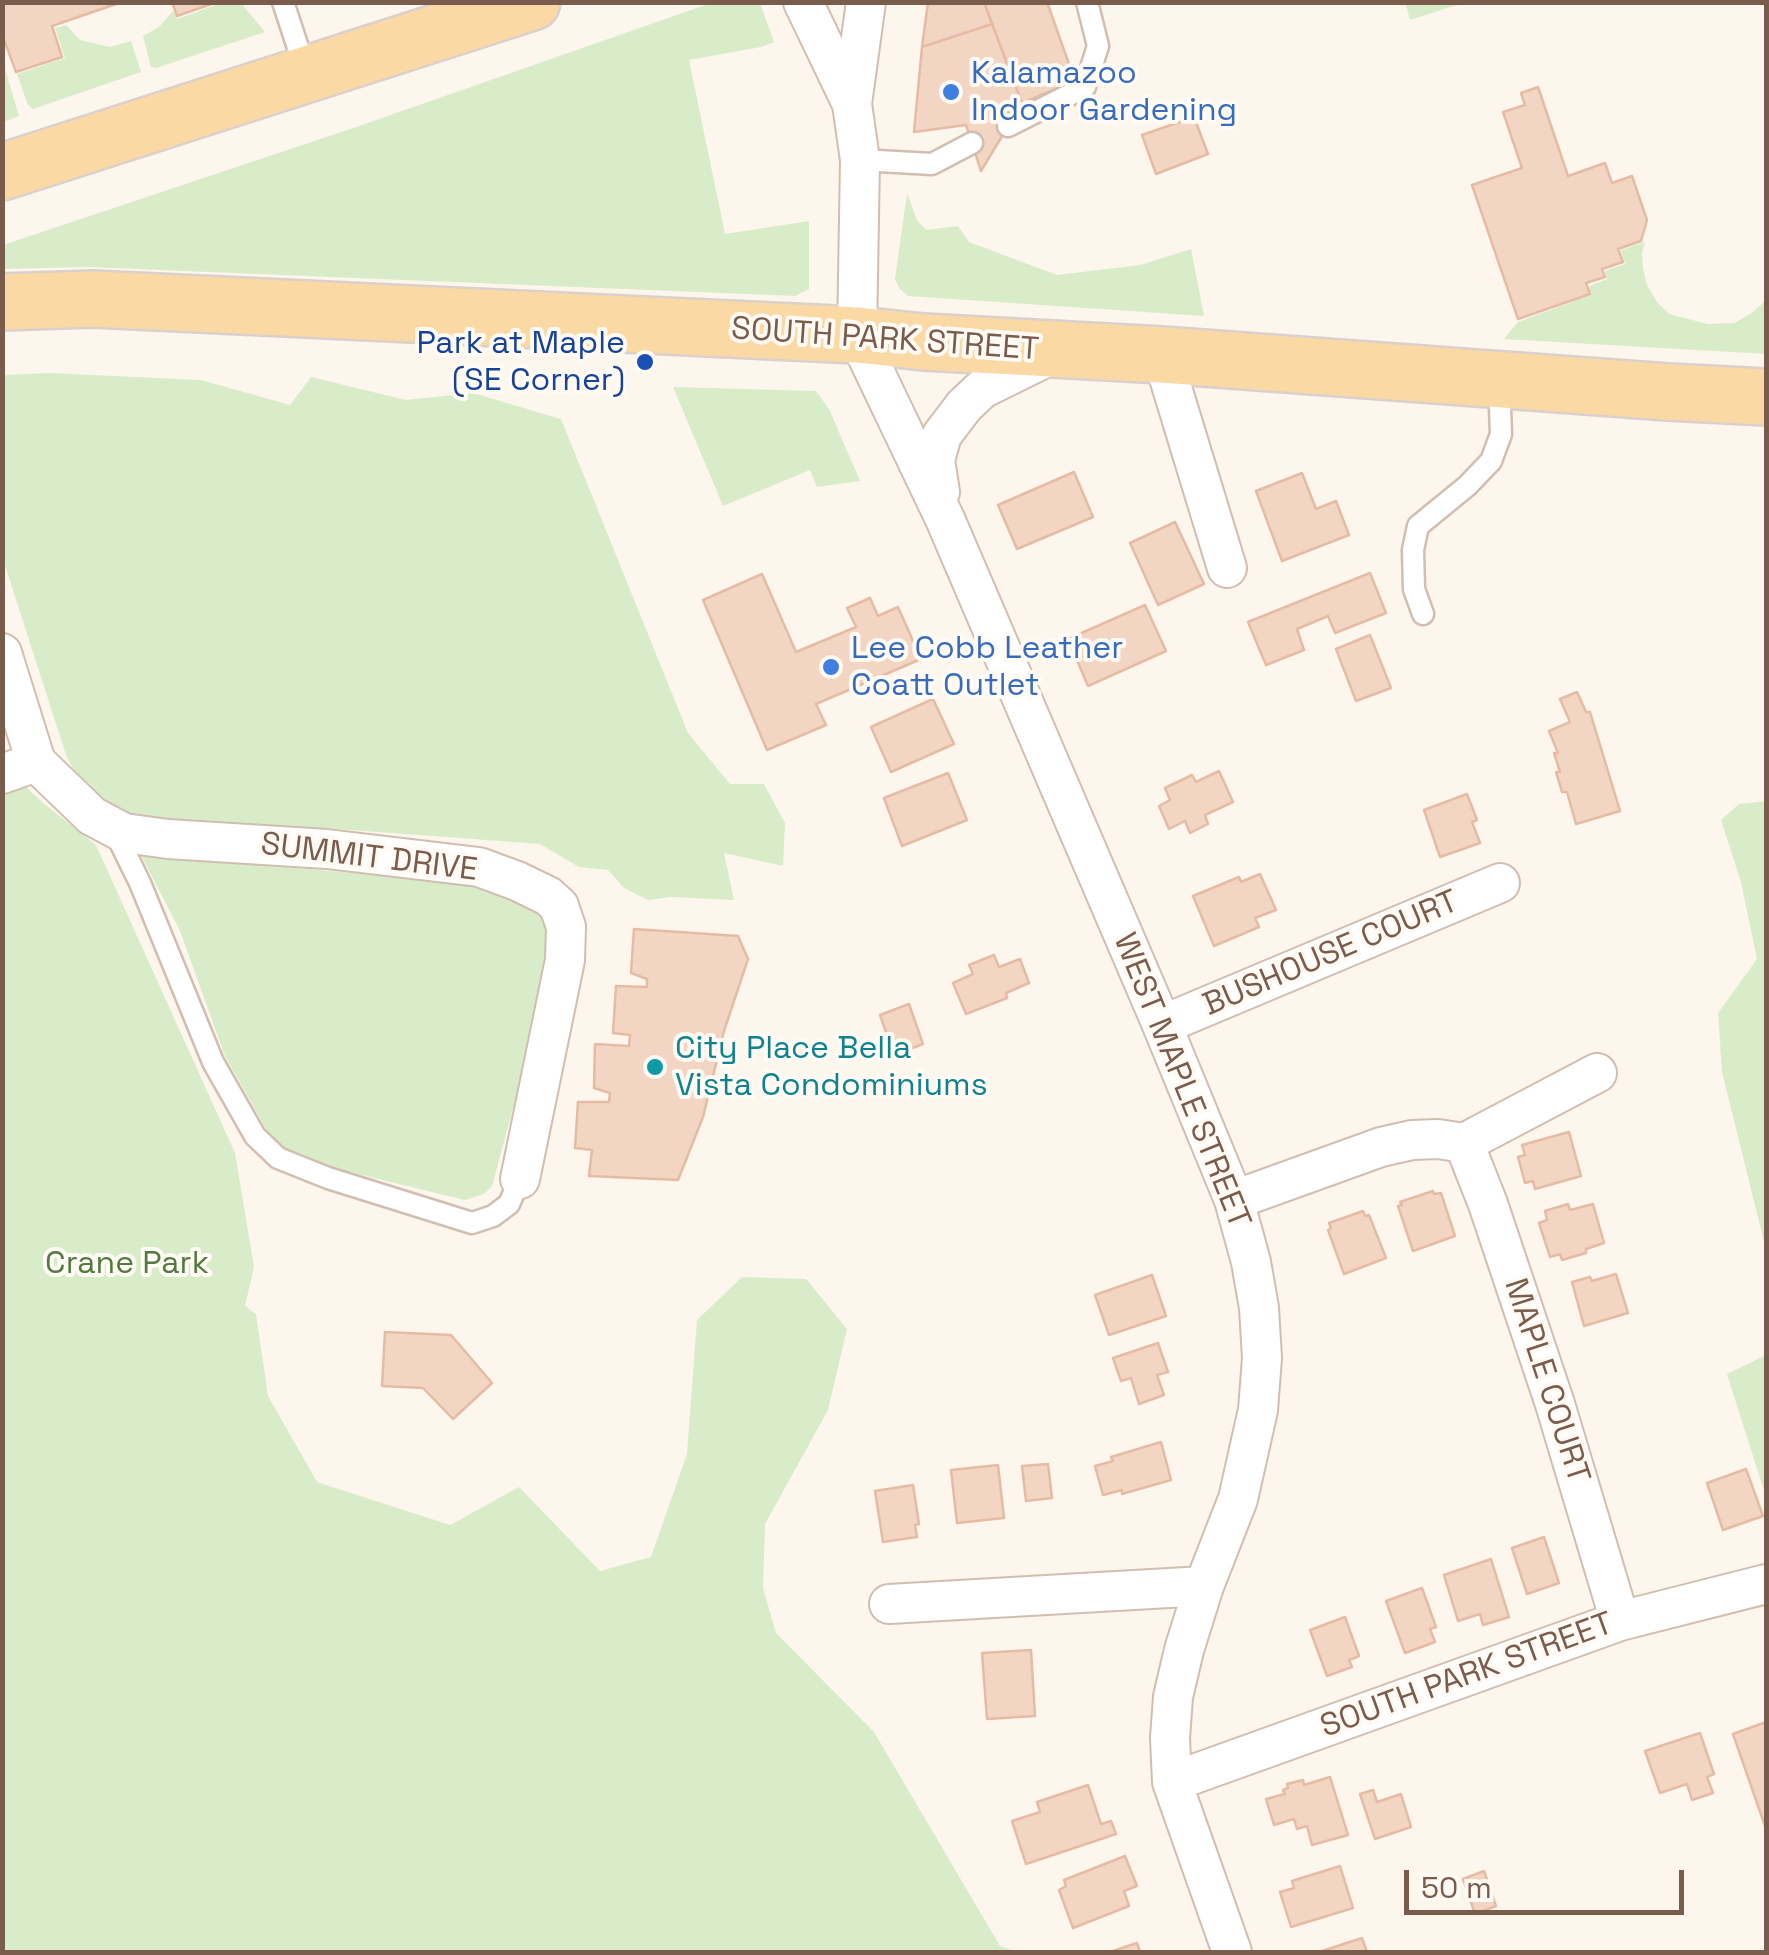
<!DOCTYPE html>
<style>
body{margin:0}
#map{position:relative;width:1769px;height:1955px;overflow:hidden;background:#fdf6ec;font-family:"Space Grotesk",sans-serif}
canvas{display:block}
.frame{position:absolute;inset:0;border:5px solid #7a5c4d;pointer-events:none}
.scale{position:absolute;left:1404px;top:1870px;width:280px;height:45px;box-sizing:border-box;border:5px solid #7a5c4d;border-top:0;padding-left:12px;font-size:30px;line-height:35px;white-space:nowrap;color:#7a5c4d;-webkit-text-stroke:8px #fffaf3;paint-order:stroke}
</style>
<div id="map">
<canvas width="1769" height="1955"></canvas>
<div class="frame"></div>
<div class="scale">50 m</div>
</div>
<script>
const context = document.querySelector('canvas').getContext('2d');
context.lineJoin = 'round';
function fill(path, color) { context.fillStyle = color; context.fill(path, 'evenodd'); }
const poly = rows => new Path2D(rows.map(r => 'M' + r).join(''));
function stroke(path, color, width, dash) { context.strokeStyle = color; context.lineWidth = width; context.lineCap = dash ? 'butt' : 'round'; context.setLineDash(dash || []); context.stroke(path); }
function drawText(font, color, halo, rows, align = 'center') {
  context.font = font + ' "Space Grotesk",sans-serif'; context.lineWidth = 8; context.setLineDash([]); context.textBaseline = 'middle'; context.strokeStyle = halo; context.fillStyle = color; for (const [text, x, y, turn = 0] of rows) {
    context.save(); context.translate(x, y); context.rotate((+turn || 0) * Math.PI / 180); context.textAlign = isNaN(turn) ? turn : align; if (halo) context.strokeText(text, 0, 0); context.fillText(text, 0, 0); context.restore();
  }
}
fill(poly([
 [224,2,241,3,265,32,156,68,151,67,143,36,159,27,173,11,177,19],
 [1405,2,1463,2,1463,3,1410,20],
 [711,3,760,3,774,42,761,47,689,60,725,234,809,221,809,289,795,296,87,267,3,269,3,245,362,125],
 [66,25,80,40,110,47,131,41,141,72,33,109,28,105,17,74,65,58,55,28],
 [3,62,19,116,3,122,2,122],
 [907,193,917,220,926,230,958,226,969,242,1057,275,1140,265,1191,249,1204,316,908,296,900,289,895,280],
 [1645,242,1642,253,1643,269,1647,285,1657,302,1669,314,1708,324,1734,323,1752,313,1766,300,1766,354,1504,339,1518,322,1591,295,1589,286,1607,279,1605,271,1625,264,1621,250],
 [49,373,201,380,290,405,311,377,406,400,473,393,561,419,688,733,730,784,764,784,785,823,783,866,724,853,734,900,671,897,648,900,624,888,608,870,579,867,540,844,323,828,167,827,117,812,85,788,67,758,3,559,2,375],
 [673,387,816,391,829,409,860,481,817,487,810,470,723,506],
 [2,764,42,802,96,845,235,1153,254,1267,245,1306,256,1314,268,1396,317,1482,450,1525,519,1487,600,1571,651,1557,687,1454,697,1320,742,1277,806,1279,847,1329,828,1410,765,1524,763,1588,776,1633,874,1732,1000,1946,1018,1952,3,1952],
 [1766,801,1766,1250,1722,1072,1718,1013,1757,959,1741,882,1721,820,1739,804],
 [140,853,479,885,511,893,543,916,552,931,553,960,492,1186,484,1194,465,1200,337,1169,286,1151,266,1129,225,1056,180,931],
 [1766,1355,1766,1497,1727,1374]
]), '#d8ecc9');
const building = poly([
 [2,2,122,2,52,26,62,57,16,72,2,34,2,2],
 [172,2,217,2,177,16,172,2],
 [928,2,984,2,992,24,922,47,928,2],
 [984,2,1047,2,1075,81,1022,103,984,2],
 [992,24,1022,103,981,171,966,125,914,132,922,47,992,24],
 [1538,87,1568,176,1605,163,1612,183,1632,176,1647,220,1641,241,1618,249,1623,262,1602,269,1605,277,1586,283,1590,294,1518,319,1472,185,1522,168,1503,112,1525,105,1521,93,1538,87],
 [1194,117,1208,154,1156,174,1142,135,1194,117],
 [1074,472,1093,517,1017,549,998,505,1074,472],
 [1302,473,1316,509,1336,501,1349,535,1282,561,1256,491,1302,473],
 [1175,522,1204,584,1158,605,1130,543,1175,522],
 [1370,573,1386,613,1335,633,1328,616,1297,629,1304,650,1266,665,1248,622,1370,573],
 [762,574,796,652,856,627,847,608,870,598,878,616,898,607,921,659,816,704,826,725,767,750,703,600,762,574],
 [1145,605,1166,651,1088,686,1068,639,1145,605],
 [1370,635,1391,688,1356,701,1336,649,1370,635],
 [1577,692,1586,712,1590,712,1620,811,1576,824,1567,792,1562,792,1556,772,1560,772,1554,753,1558,753,1549,731,1570,722,1560,699,1577,692],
 [933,699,954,744,891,772,871,727,933,699],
 [1219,771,1233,802,1205,815,1208,824,1190,833,1185,821,1169,829,1159,806,1170,800,1165,788,1192,775,1196,782,1219,771],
 [948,773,967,820,902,846,884,798,948,773],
 [1467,794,1477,820,1472,822,1480,843,1440,857,1424,810,1467,794],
 [1260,874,1276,910,1255,918,1259,927,1214,946,1193,896,1239,877,1241,882,1260,874],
 [634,929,738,936,748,959,724,1031,703,1117,678,1180,589,1176,592,1150,575,1148,578,1102,609,1102,610,1093,594,1088,595,1044,629,1046,630,1035,613,1033,616,986,647,987,647,979,631,973,634,929],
 [994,955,999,967,1020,959,1029,983,1006,993,1007,998,966,1014,953,983,973,974,969,965,994,955],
 [909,1004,923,1044,894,1055,880,1015,909,1004],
 [1569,1132,1581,1176,1535,1189,1533,1181,1525,1183,1518,1157,1525,1155,1522,1145,1569,1132],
 [1433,1191,1434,1194,1441,1193,1455,1236,1413,1251,1398,1206,1402,1205,1400,1202,1433,1191],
 [1568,1204,1570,1210,1593,1204,1604,1243,1586,1249,1586,1253,1562,1260,1560,1254,1550,1257,1539,1223,1547,1220,1545,1211,1568,1204],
 [1363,1211,1365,1216,1369,1215,1386,1258,1344,1274,1328,1230,1331,1228,1329,1223,1363,1211],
 [1616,1274,1628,1313,1584,1326,1572,1282,1590,1277,1592,1281,1616,1274],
 [1152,1275,1166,1316,1109,1335,1095,1295,1152,1275],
 [385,1332,451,1335,492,1383,453,1419,423,1388,382,1386,385,1332],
 [1158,1343,1168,1372,1157,1375,1164,1395,1139,1404,1131,1378,1121,1381,1113,1358,1158,1343],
 [1161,1442,1171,1480,1122,1494,1122,1490,1103,1495,1095,1466,1113,1461,1111,1457,1161,1442],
 [1048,1464,1052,1498,1026,1501,1022,1466,1048,1464],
 [998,1465,1004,1518,957,1523,951,1470,998,1465],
 [1746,1469,1763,1516,1723,1530,1707,1483,1746,1469],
 [913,1485,919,1524,915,1525,917,1537,883,1542,875,1491,913,1485],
 [1544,1537,1559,1583,1527,1594,1512,1548,1544,1537],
 [1491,1559,1509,1617,1483,1625,1480,1614,1458,1621,1444,1575,1491,1559],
 [1422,1588,1436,1627,1430,1629,1435,1642,1405,1653,1386,1601,1422,1588],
 [1345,1617,1359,1656,1349,1660,1352,1667,1327,1676,1310,1630,1345,1617],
 [1031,1650,1035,1716,987,1719,982,1653,1031,1650],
 [1766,1722,1766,1825,1765,1826,1733,1734,1766,1722],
 [1700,1733,1714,1774,1707,1777,1713,1793,1692,1800,1687,1784,1660,1793,1645,1751,1700,1733],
 [1330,1777,1348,1835,1312,1845,1307,1826,1297,1829,1294,1819,1274,1825,1266,1799,1285,1794,1283,1790,1288,1788,1287,1784,1303,1780,1304,1785,1330,1777],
 [1088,1785,1101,1824,1111,1821,1116,1834,1026,1864,1012,1821,1040,1812,1037,1802,1088,1785],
 [1373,1790,1377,1802,1401,1794,1411,1827,1375,1839,1360,1794,1373,1790],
 [1125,1856,1137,1886,1124,1891,1129,1906,1073,1928,1059,1890,1066,1886,1064,1880,1125,1856],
 [1340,1866,1353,1908,1291,1927,1280,1892,1294,1888,1292,1881,1340,1866],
 [1484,1871,1496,1906,1475,1914,1463,1879,1484,1871],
 [1362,1938,1367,1952,1319,1952,1362,1938],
 [1137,1943,1140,1952,1110,1952,1137,1943]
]);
fill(building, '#f3d5c3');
stroke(building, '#e6bba3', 2.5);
const lane = poly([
 [283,2,306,72],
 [1008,126,1085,87,1098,46,1087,2],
 [860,160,932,164,972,143],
 [1423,614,1414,589,1413,550,1418,526,1467,486,1491,461,1501,434,1499,381],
 [113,828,140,883,213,1062,255,1136,278,1158,328,1178,472,1223,493,1216,509,1204,520,1179]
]);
const street = poly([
 [803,2,852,104],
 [866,2,852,104,860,160,857,335,945,519,1162,1025,1234,1200,1251,1262,1259,1308,1262,1358,1258,1410,1238,1499,1204,1586,1184,1650,1173,1697,1170,1738,1172,1782,1232,1952],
 [1162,355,1227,568],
 [940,492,935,460,942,435,964,406,982,389,1059,351],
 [2,653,36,762,92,816,124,833,168,839,327,849,479,867,517,881,548,896,559,906,566,927,565,960,520,1179],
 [2,774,36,762],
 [1162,1025,1500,883],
 [1464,1143,1488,1204,1555,1404,1620,1621],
 [1234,1200,1381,1147,1412,1140,1438,1139,1464,1143,1597,1073],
 [889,1604,1204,1586],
 [1172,1782,1620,1621,1766,1584]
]);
const primary = poly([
 [2,172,532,2],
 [2,302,93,299,857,335,924,342,1162,355,1668,392,1766,397]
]);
stroke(lane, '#d1beb0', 25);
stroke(street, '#d1beb0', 42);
stroke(primary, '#dad1cd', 60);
stroke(lane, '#fff', 20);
stroke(street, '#fff', 38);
stroke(primary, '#fbd9a5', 55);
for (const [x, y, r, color] of [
 [951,92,10,"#3f7fe0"],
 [645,362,10,"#1a4fb4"],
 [831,667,10,"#3f7fe0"],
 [655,1067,10,"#0f9aa8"]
]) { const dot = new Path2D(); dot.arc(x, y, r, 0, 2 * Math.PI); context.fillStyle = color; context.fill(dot); stroke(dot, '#fffaf3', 4); }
drawText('32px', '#366cbe', '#fffaf3', [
 ["Kalamazoo",971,74],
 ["Indoor Gardening",971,111],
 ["Lee Cobb Leather",851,649],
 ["Coatt Outlet",851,686]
], 'left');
drawText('32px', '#7a5c4d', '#fffaf3', [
 ["SOUTH PARK STREET",885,340,4],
 ["SUMMIT DRIVE",369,858,7],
 ["BUSHOUSE COURT",1331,954,-23],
 ["WEST MAPLE STREET",1181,1081,68],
 ["MAPLE COURT",1546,1381,72],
 ["SOUTH PARK STREET",1467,1676,-20]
]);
drawText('32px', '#164399', '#fffaf3', [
 ["Park at Maple",625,344],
 ["(SE Corner)",625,381]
], 'right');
drawText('32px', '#0d838f', '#fffaf3', [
 ["City Place Bella",675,1049],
 ["Vista Condominiums",675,1086]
], 'left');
drawText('32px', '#537a41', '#fffaf3', [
 ["Crane Park",127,1264]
]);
</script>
